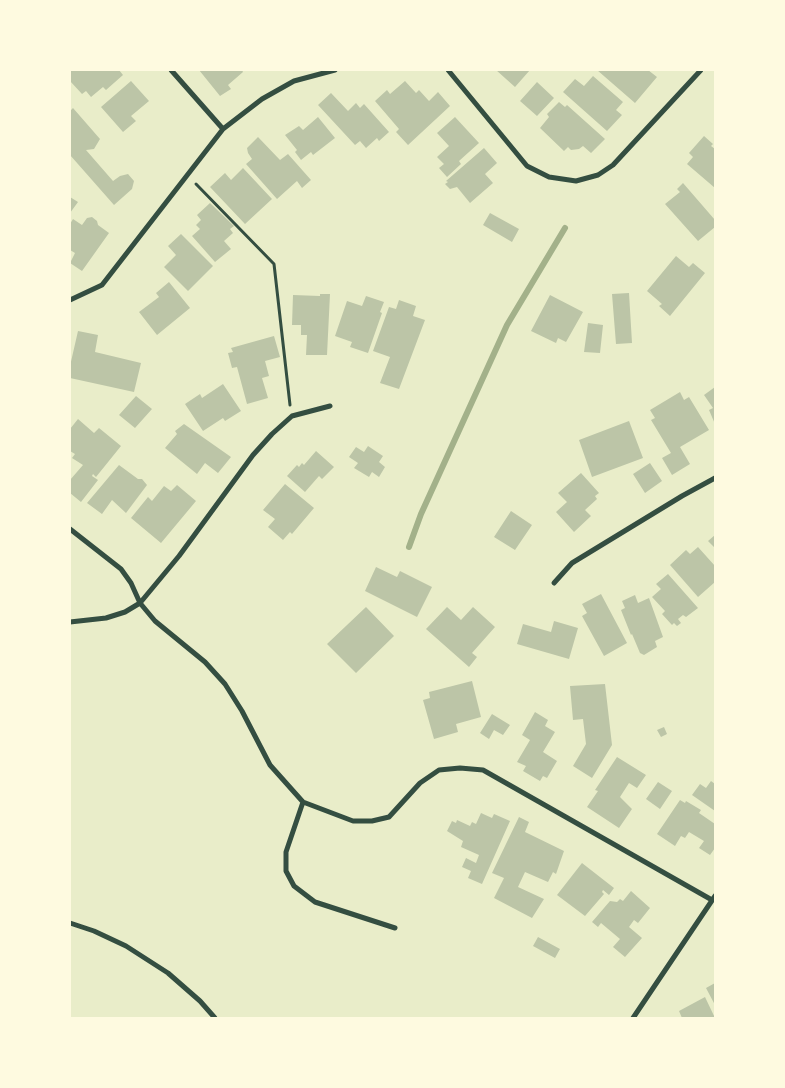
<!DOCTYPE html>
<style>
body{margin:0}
#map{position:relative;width:785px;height:1088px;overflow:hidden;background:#e9edc9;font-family:"Zilla Slab",serif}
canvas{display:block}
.frame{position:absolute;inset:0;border:71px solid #fefae0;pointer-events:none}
</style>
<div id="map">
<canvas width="785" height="1088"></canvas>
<div class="frame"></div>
</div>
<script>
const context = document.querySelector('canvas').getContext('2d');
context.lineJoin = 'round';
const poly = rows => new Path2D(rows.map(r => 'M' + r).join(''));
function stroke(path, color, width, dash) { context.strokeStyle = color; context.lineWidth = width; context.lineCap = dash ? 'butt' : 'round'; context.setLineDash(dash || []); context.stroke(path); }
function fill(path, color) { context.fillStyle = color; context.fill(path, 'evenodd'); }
stroke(poly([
 [409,547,421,514,507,325,565,228]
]), '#a3b18a', 6);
fill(poly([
 [70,70,119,70,123,75,106,90,103,87,91,97,86,91,82,94,70,81],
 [199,70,242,70,243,72,228,85,231,89,220,96],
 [496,70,530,70,515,87],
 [597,70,648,70,657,77,635,103],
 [593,76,623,102,616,110,622,115,607,131,563,92,575,79,584,86],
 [131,81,149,101,131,116,136,121,123,132,101,107],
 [405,81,416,93,419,90,429,101,438,92,450,106,408,145,396,132,399,129,375,101,387,90,390,94],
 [537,82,554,98,537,116,520,101],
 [331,93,348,111,356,103,360,108,364,104,389,132,379,141,377,138,366,148,360,141,355,145,318,105],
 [559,102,565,107,567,105,605,139,591,153,583,146,579,149,571,150,568,147,564,151,540,128,549,117,547,114],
 [73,108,100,139,94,149,86,150,113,181,120,176,128,174,134,181,132,189,114,205,70,155,70,111],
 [318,117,335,138,313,155,311,152,301,160,295,152,297,150,285,135,299,126,303,130],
 [455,117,479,143,459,161,461,164,447,177,439,168,444,164,437,157,449,146,437,133],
 [704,136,713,144,711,146,715,149,715,188,687,164,693,157,689,153],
 [258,137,280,160,288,154,311,180,302,188,297,181,277,199,246,164,252,159,248,153,247,148],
 [484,148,497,163,485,174,493,183,470,203,457,187,450,189,445,184,448,182,446,181],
 [243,168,272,199,245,224,210,187,225,173,231,180],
 [683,183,715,220,715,227,698,241,665,204,680,192,677,189],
 [70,197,78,202,70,213],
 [210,203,234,226,230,229,233,233,224,241,231,249,215,262,192,236,200,229,196,225,201,220,197,215],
 [490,213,519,229,512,242,483,225],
 [92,217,97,221,98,225,109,233,82,271,70,263,75,253,70,250,70,224,73,219,82,225,87,218],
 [181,234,213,266,188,291,164,267,176,255,168,246],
 [676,256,689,267,693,263,705,273,670,316,659,306,662,304,647,291],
 [169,282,190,308,157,335,139,312,159,297,156,293],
 [629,293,632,343,616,344,612,294],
 [320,294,330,294,327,355,306,355,307,335,301,335,301,325,292,325,293,295,320,296],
 [550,295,583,312,566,342,558,338,556,343,531,331],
 [366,296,384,302,380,312,382,313,368,353,350,347,352,342,335,336,347,301,362,306],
 [399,300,416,306,413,316,425,320,399,389,380,383,390,357,373,351,389,307,396,309],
 [588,323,603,325,600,353,584,352],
 [78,331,98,335,95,352,141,363,134,392,70,378,70,366],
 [274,336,280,357,265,361,269,376,262,378,268,398,247,404,237,367,232,368,228,353,233,352,231,348],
 [223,384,241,411,225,421,223,418,203,431,185,404,200,394,202,398],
 [715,387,715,424,709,410,713,408,704,395],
 [680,392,684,400,689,397,709,430,680,447,690,464,672,475,662,458,671,453,651,420,655,418,650,410],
 [136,396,152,409,135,428,119,415],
 [78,419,94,433,99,428,121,446,96,477,93,474,92,476,98,480,81,502,70,493,70,480,83,465,72,458,75,454,70,451,70,429],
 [629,421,643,458,592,477,579,440],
 [184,424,231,457,218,473,205,463,197,474,165,448,177,434,175,431],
 [368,446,383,456,379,462,385,467,379,477,372,472,369,477,354,468,358,463,349,457,356,447,364,452],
 [316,451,334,467,322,479,319,476,305,492,287,476,297,465,299,467,302,463,304,465],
 [650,463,662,481,645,493,633,474],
 [119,465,138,479,142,479,147,485,126,513,112,500,102,514,87,503],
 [581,473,599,493,595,496,597,499,585,510,591,516,574,532,556,512,567,502,558,493],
 [285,484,314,508,292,534,290,532,283,540,268,527,275,519,263,510],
 [177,485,196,501,161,543,131,518,148,497,152,501,164,486,171,491],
 [511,511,532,525,515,550,494,537],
 [715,535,715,548,708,541],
 [698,547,715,566,715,582,698,597,670,565,686,550,690,554],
 [376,567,397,577,400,571,432,587,417,617,365,591],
 [668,574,698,608,686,617,683,615,678,619,681,623,677,626,674,623,672,625,662,614,665,611,652,597,661,589,656,584],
 [601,594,627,643,604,656,582,616,587,613,582,604],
 [635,595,638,603,649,598,663,637,655,641,657,647,644,655,640,653,632,634,631,635,621,610,625,608,622,601],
 [366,607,394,636,356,673,327,644],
 [447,607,461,620,473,607,495,627,472,653,477,657,469,667,426,629],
 [554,621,578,628,569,659,517,644,523,624,551,632],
 [472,681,481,717,456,724,458,732,434,739,423,700,430,698,429,692],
 [605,684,612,745,592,778,573,766,586,744,583,719,573,720,570,686],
 [535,712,548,720,545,726,555,732,543,752,557,761,547,778,543,776,540,781,523,771,526,766,517,762,530,740,522,735],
 [492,714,510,725,503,735,494,730,489,739,480,733],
 [664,727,667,734,661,737,657,730],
 [617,757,646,775,637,788,629,783,620,797,632,809,619,828,587,807,598,791,595,790],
 [711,781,715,784,715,811,692,795,700,784,706,788],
 [658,782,672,791,660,809,646,799],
 [680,800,685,803,686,801,701,810,699,813,715,824,715,848,710,855,699,848,704,841,689,832,685,838,681,836,675,846,657,834],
 [481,813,492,818,494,814,510,821,482,884,468,878,471,871,462,867,466,858,476,863,479,855,461,847,463,841,447,831,452,821,456,823,457,820,470,826,472,822,476,824],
 [519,817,529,822,525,832,564,851,556,874,553,872,548,882,525,872,518,887,544,899,532,918,494,898,504,878,492,873],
 [582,863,614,888,609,895,603,890,602,892,604,894,585,916,557,895],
 [631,891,650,908,638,923,634,920,629,927,642,938,625,957,613,947,620,939,601,923,598,927,592,922,610,901,617,902,620,899,623,901],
 [538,937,560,949,555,958,533,946],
 [715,983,715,1005,706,988],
 [705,997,715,1018,682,1018,679,1011]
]), '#bcc5a7');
stroke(poly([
 [196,184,274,264,290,405]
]), '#344e41', 3);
stroke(poly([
 [171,70,223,129],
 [448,70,527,166,549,177,576,181,598,175,613,165,701,70],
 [70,300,102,285,223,129,262,99,294,81,335,70],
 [70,529,121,569,131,583,140,603,155,621,205,662,225,684,242,711,270,765,303,802,353,821,372,821,389,817,420,783,439,770,460,768,483,770,712,900],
 [554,583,572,563,682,496,715,478],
 [70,622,106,618,125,612,140,603,179,556,253,455,272,434,292,416,330,406],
 [303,802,286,852,286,871,294,886,315,902,395,928],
 [70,923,94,931,126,946,168,973,200,1001,215,1018],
 [633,1018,715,896]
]), '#344e41', 5);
</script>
